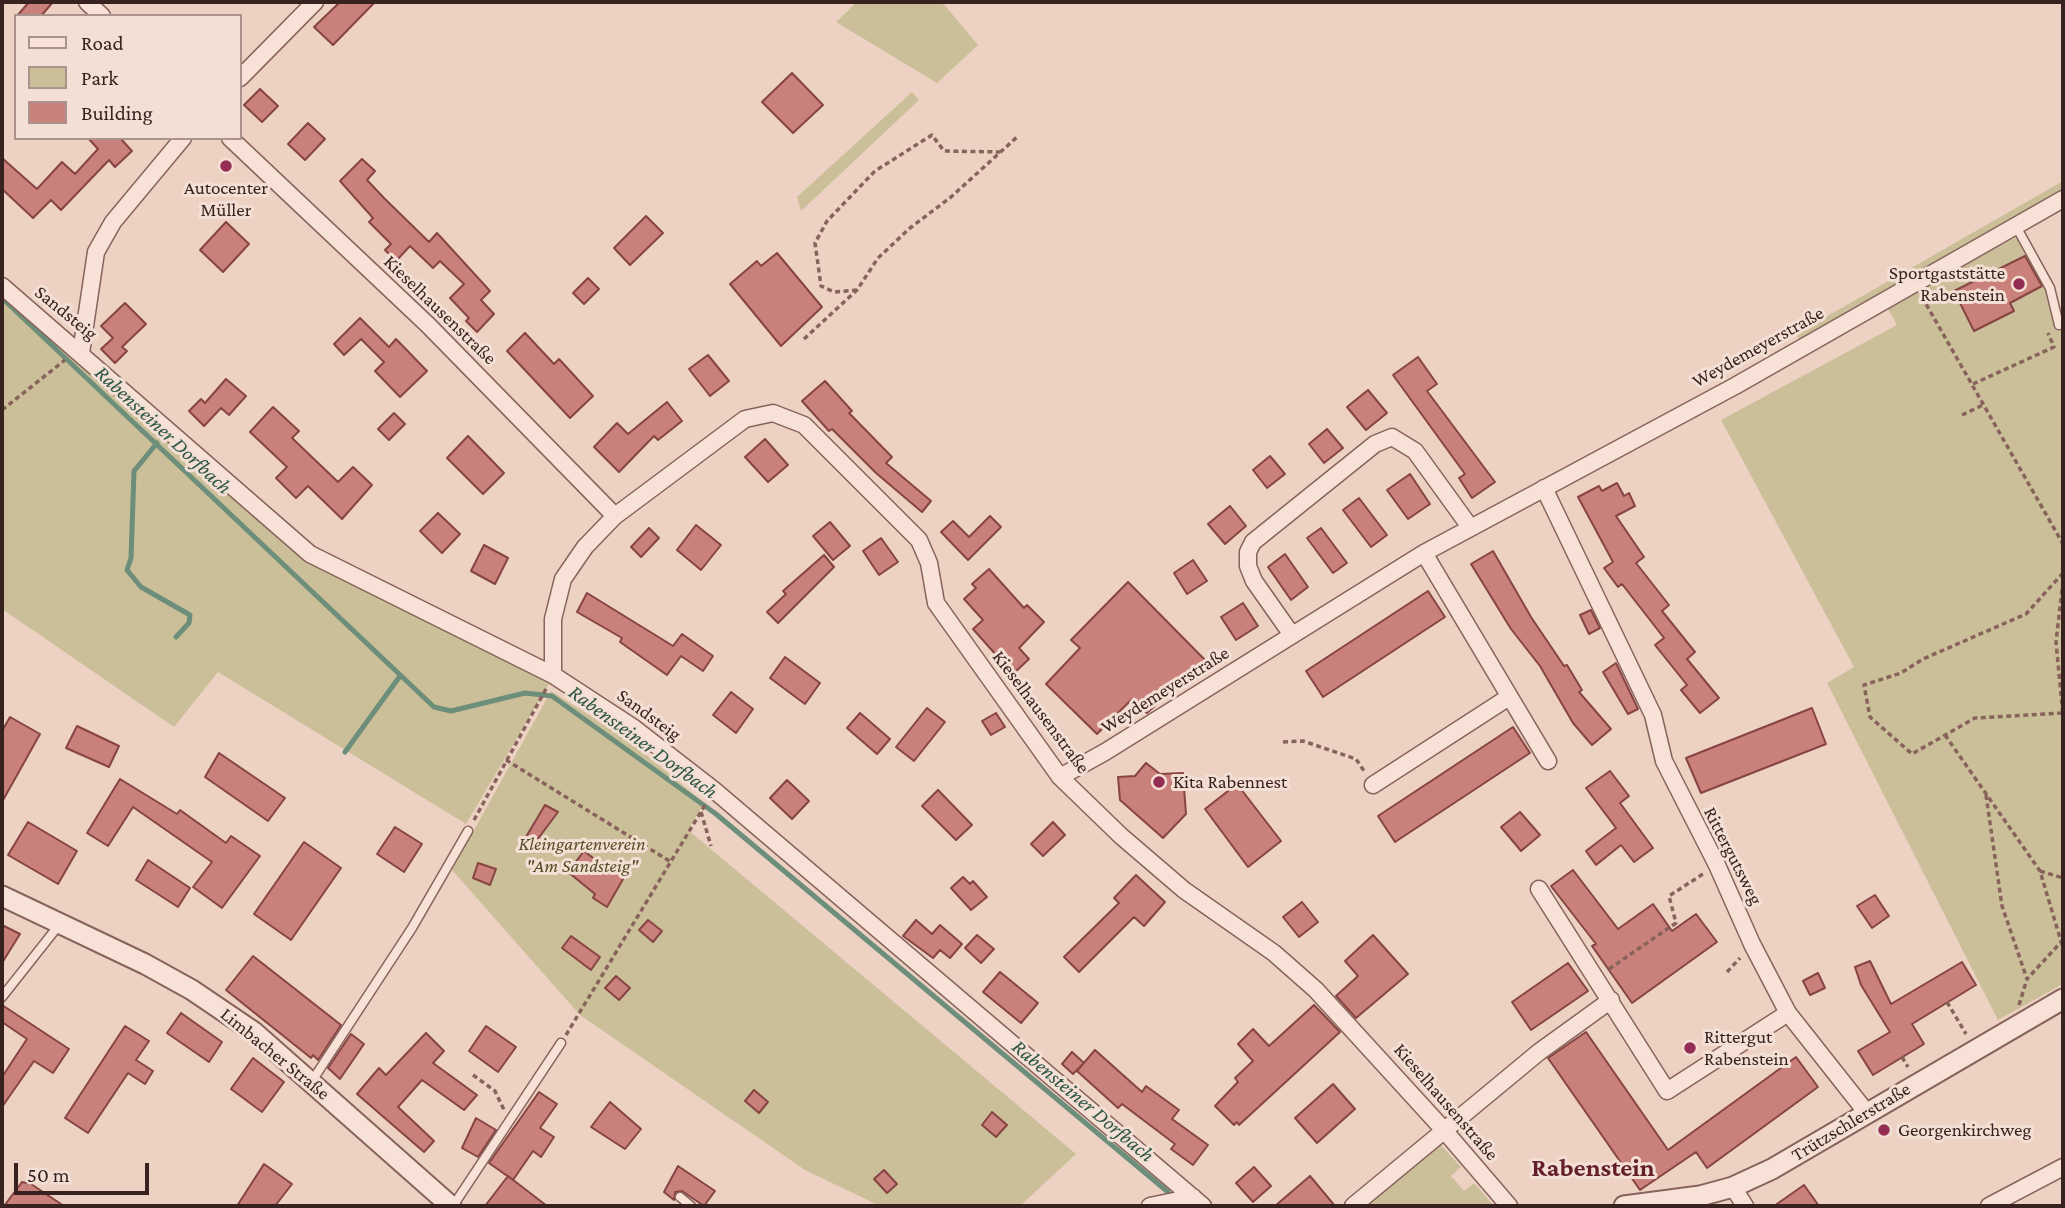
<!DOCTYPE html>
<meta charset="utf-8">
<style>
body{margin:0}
#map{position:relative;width:2065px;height:1208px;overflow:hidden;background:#edd2c4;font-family:"Crimson Pro",serif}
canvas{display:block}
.frame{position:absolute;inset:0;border:4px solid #38221f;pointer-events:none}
.legend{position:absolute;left:14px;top:14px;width:228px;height:126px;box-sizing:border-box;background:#f4dfd4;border:2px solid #a9938c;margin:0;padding:9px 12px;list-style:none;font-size:21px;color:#38221f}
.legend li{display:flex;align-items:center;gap:14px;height:35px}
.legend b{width:35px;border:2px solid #a9938c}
.scale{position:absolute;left:14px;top:1163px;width:135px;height:32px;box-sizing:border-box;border:4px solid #38221f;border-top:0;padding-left:9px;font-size:21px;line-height:24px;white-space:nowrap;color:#38221f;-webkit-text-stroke:5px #f4dfd4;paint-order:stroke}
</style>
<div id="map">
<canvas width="2065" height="1208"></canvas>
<div class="frame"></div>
<ul class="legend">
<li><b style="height:9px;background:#f8e2d7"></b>Road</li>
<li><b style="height:19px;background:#cbbf99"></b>Park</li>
<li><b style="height:19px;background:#ca807b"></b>Building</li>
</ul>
<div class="scale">50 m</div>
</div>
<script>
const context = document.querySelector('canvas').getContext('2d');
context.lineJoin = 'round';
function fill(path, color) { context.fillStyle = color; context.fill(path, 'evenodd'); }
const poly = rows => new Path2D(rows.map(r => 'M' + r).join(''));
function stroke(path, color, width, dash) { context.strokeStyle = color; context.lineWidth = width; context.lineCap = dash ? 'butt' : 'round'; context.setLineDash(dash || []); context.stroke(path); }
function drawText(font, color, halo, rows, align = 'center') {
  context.font = font + ' "Crimson Pro",serif'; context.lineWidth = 6; context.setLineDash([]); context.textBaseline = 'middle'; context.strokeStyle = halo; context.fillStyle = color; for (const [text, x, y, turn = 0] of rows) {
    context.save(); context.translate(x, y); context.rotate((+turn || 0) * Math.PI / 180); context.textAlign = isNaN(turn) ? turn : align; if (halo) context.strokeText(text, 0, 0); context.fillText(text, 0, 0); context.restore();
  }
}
fill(poly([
 [857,2,942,2,978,45,937,83,836,22],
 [912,92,919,100,801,211,797,197],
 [2063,181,2063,192,1800,342,1796,334],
 [2024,233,2063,315,2063,984,1998,1020,1827,683,1854,667,1721,420,1897,325,1887,307],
 [2,291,315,561,549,684,466,824,218,672,174,727,2,609],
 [551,691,626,738,704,803,688,830,1076,1154,1020,1206,880,1206,805,1170,580,1015,452,870],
 [1440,1144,1461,1167,1451,1176,1464,1191,1474,1183,1494,1206,1365,1206]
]), '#cbbf99');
stroke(poly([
 [2,298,434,707,451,711,525,693,552,696,716,814,1168,1192],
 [157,443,134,471,131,558,127,570,141,587,190,615,189,623,176,637],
 [345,752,400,676]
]), '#6d8e7a', 5);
const building = poly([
 [29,2,53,2,41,16,17,16,29,2],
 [340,2,375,2,333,45,314,27,340,2],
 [792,73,823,105,793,133,762,102,792,73],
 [260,89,278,106,262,122,244,105,260,89],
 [308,123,325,139,305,160,288,144,308,123],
 [88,138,120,138,132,151,115,167,109,160,61,210,51,200,33,218,2,189,2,158,37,189,62,162,75,174,98,149,88,138],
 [362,159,375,171,367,180,384,198,429,242,437,233,490,291,481,300,494,314,477,332,466,321,469,318,450,298,464,284,440,261,433,268,410,246,396,261,385,250,391,244,369,222,373,218,340,181,362,159],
 [646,216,663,233,630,265,614,248,646,216],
 [226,222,249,244,223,272,200,250,226,222],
 [777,253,822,307,781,346,730,284,757,261,761,266,777,253],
 [2025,256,2042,286,2010,303,2014,311,1974,331,1954,291,2025,256],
 [588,278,599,289,584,304,573,293,588,278],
 [125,303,146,324,122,347,127,351,115,363,101,349,113,338,101,326,125,303],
 [360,318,389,347,396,339,427,371,400,397,375,371,384,362,361,339,344,355,334,344,360,318],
 [525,333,554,364,559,359,593,396,570,418,507,351,525,333],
 [708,355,729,381,710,396,689,369,708,355],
 [1418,357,1437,384,1427,391,1495,482,1472,498,1459,478,1465,474,1393,375,1418,357],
 [226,379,246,396,229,415,221,408,204,426,189,411,201,399,205,403,226,379],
 [825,381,852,411,849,413,892,457,886,463,931,501,922,512,876,473,832,429,829,431,802,401,825,381],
 [1368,390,1387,413,1366,430,1347,407,1368,390],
 [667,402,682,421,658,440,654,436,619,472,594,447,617,423,628,434,667,402],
 [273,407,299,431,292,438,338,482,353,467,372,485,342,519,308,486,296,498,276,478,287,467,250,432,273,407],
 [394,413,405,424,389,440,378,429,394,413],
 [1327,429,1343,448,1324,463,1309,444,1327,429],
 [468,436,504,473,483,494,447,458,468,436],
 [765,439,788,465,768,482,745,457,765,439],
 [1270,456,1285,474,1267,488,1253,470,1270,456],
 [1410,474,1430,504,1408,519,1387,490,1410,474],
 [1617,483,1624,496,1629,493,1635,506,1616,516,1644,557,1636,563,1669,605,1662,611,1695,652,1687,659,1719,698,1700,713,1681,690,1687,685,1655,645,1664,638,1622,584,1618,587,1604,568,1613,562,1578,497,1599,486,1602,491,1617,483],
 [1359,498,1387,535,1371,547,1343,510,1359,498],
 [1230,506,1246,526,1225,544,1208,524,1230,506],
 [438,513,460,534,442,553,420,531,438,513],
 [990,516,1001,527,968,560,941,532,953,521,969,537,990,516],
 [830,522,850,546,833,560,813,536,830,522],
 [696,525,721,545,701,570,677,550,696,525],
 [649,528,659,538,641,557,631,547,649,528],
 [1321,528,1347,563,1333,573,1307,538,1321,528],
 [881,538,898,562,879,575,863,551,881,538],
 [484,545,508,558,495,584,471,571,484,545],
 [1493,551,1531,617,1564,666,1567,665,1582,690,1579,692,1611,729,1592,745,1573,723,1540,666,1511,629,1471,564,1493,551],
 [1285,554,1308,587,1291,600,1268,567,1285,554],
 [824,555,834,567,778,623,767,612,786,594,783,591,824,555],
 [1193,560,1207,581,1187,594,1174,573,1193,560],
 [989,569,1024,608,1027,605,1044,622,1019,648,1029,659,1013,674,973,629,983,620,964,599,976,588,972,584,989,569],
 [1128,582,1209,664,1188,685,1183,680,1147,713,1132,699,1097,734,1046,684,1080,648,1071,640,1128,582],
 [1428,591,1445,617,1323,697,1306,671,1428,591],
 [587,593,673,646,682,634,713,656,703,671,681,656,667,675,620,642,622,638,577,612,587,593],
 [1243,603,1258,626,1236,640,1221,617,1243,603],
 [1591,610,1600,628,1589,634,1580,615,1591,610],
 [785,657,820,683,805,704,770,678,785,657],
 [1616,663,1638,709,1628,714,1603,672,1616,663],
 [731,692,753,709,736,733,713,715,731,692],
 [927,708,945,722,914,761,896,747,927,708],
 [1812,708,1826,744,1701,793,1686,758,1812,708],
 [860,713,890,739,877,754,847,728,860,713],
 [996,713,1005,727,991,735,982,721,996,713],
 [10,717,40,734,2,802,2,731,10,717],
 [77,726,119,746,109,767,66,748,77,726],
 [1513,727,1530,753,1395,842,1378,816,1513,727],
 [219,753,285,798,268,821,205,777,219,753],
 [1146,763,1160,774,1183,773,1186,814,1163,838,1120,800,1118,777,1135,776,1146,763],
 [1610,771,1629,796,1620,803,1653,848,1634,862,1621,845,1596,865,1586,851,1616,828,1586,788,1610,771],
 [120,779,177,814,180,810,226,843,231,836,260,856,222,908,193,887,212,862,133,807,108,846,87,833,120,779],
 [787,780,809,801,792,819,770,798,787,780],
 [1237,784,1281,841,1248,867,1205,809,1237,784],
 [938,790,972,825,956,840,922,806,938,790],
 [545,805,558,812,531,848,523,842,545,805],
 [1520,812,1540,835,1521,851,1501,827,1520,812],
 [28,822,77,851,58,884,8,855,28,822],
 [1053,822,1065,835,1043,856,1031,844,1053,822],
 [395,827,422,844,404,872,377,854,395,827],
 [304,842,341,868,291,940,254,914,304,842],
 [584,851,610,871,613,867,626,874,607,907,593,898,595,894,568,872,584,851],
 [148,860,190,888,178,907,136,880,148,860],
 [478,863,496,869,490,885,473,878,478,863],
 [1573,870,1618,929,1653,904,1672,931,1696,914,1717,942,1632,1003,1592,946,1596,944,1551,886,1573,870],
 [1136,875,1165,902,1144,926,1134,917,1079,972,1064,957,1119,903,1114,898,1136,875],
 [963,877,970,884,973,881,987,897,971,910,951,888,963,877],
 [1875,895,1889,916,1872,928,1857,906,1875,895],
 [1302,902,1318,922,1299,937,1283,917,1302,902],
 [648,920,662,931,653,942,639,930,648,920],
 [916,920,932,934,940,925,962,944,950,958,940,950,933,958,903,936,916,920],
 [2,925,20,934,2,963,2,925],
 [977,935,994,949,981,963,965,948,977,935],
 [1373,935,1408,974,1356,1018,1336,996,1358,976,1345,961,1373,935],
 [571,936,600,957,591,970,562,948,571,936],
 [253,956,341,1025,318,1060,313,1055,311,1058,226,990,253,956],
 [1870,961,1891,1004,1962,962,1976,985,1912,1024,1924,1044,1873,1075,1858,1051,1890,1032,1861,985,1855,967,1870,961],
 [1568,963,1588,991,1531,1030,1512,1002,1568,963],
 [1000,972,1038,1003,1021,1023,983,992,1000,972],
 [1818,973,1825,988,1810,995,1803,981,1818,973],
 [616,976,630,988,619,1000,605,988,616,976],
 [2,1005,69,1049,53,1073,34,1061,2,1107,2,1077,27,1039,2,1022,2,1005],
 [1314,1005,1340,1032,1239,1125,1237,1122,1234,1125,1215,1106,1238,1082,1235,1078,1253,1061,1238,1044,1253,1029,1269,1046,1314,1005],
 [181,1013,222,1042,209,1062,167,1033,181,1013],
 [125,1026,149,1041,136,1060,153,1071,145,1084,128,1073,88,1133,65,1118,125,1026],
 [486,1026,516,1047,498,1072,469,1051,486,1026],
 [1586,1032,1668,1150,1796,1057,1818,1087,1707,1168,1696,1152,1640,1190,1548,1058,1586,1032],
 [426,1033,444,1051,433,1063,477,1095,464,1110,422,1080,398,1107,434,1141,424,1152,357,1094,379,1068,386,1075,426,1033],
 [351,1034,364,1044,340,1079,328,1068,351,1034],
 [1095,1050,1142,1092,1146,1086,1179,1110,1172,1119,1208,1145,1193,1165,1171,1149,1175,1144,1122,1104,1118,1108,1077,1071,1095,1050],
 [1072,1052,1084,1063,1073,1074,1062,1064,1072,1052],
 [253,1058,284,1082,262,1112,231,1089,253,1058],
 [1333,1084,1355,1109,1317,1143,1295,1118,1333,1084],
 [754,1090,768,1102,759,1113,745,1101,754,1090],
 [539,1092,557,1104,540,1128,554,1137,541,1157,533,1151,513,1180,489,1163,539,1092],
 [610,1102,641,1129,625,1149,591,1127,610,1102],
 [992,1112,1007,1125,996,1137,982,1125,992,1112],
 [476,1118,496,1130,478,1157,462,1148,476,1118],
 [264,1164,292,1184,275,1206,237,1206,264,1164],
 [678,1166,715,1191,704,1206,682,1191,675,1192,674,1200,664,1192,678,1166],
 [1254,1167,1271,1186,1253,1202,1236,1183,1254,1167],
 [884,1170,897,1184,887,1193,874,1179,884,1170],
 [508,1176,547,1206,485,1206,508,1176],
 [1310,1176,1335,1206,1275,1206,1310,1176],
 [22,1182,31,1184,64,1206,4,1206,22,1182],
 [1804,1185,1819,1206,1774,1206,1804,1185]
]);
fill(building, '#ca807b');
stroke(building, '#864442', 2);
const service = poly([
 [2017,228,2050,288,2059,325],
 [2,997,59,925],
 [312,1081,412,928,468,831],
 [680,1197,691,1206],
 [453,1206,561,1043]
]);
const minor = poly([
 [87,2,102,16],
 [240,78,315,2],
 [230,138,428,325,615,516,745,419,773,413,804,425,919,540,929,563,936,603,1060,777,1121,836,1184,890,1274,953,1316,990,1443,1129,1509,1206],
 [2,286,310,554,553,675,634,728,714,790,1203,1206],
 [81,353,96,252,113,222,183,138],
 [1544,488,1653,715,1664,761,1717,865,1752,944,1788,1013,1867,1113],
 [1424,553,1735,386,2063,199],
 [1292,635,1254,581,1248,566,1248,552,1253,542,1375,444,1392,437,1415,451,1470,527],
 [553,675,553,619,563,579,585,547,615,516],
 [1060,777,1105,752,1424,553,1548,761],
 [1373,785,1509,697],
 [1539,889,1667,1091,1788,1013],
 [1733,1187,1745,1206],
 [1150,1206,1193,1197],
 [1353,1206,1539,1052,1611,1000],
 [1989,1206,2063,1167]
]);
const tertiary = poly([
 [2,896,145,964,192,990,254,1032,451,1206],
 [1624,1206,1700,1196,1733,1187,1772,1169,2063,999]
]);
stroke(service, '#87635b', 11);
stroke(minor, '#87635b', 19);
stroke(tertiary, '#87635b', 23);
stroke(poly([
 [857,290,834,292,821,286,815,243,827,221,875,171,932,135,944,151,1000,152],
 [1922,297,2063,544],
 [804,339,857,290,878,258,910,228,951,197,1017,137],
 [1973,384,2054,347,2048,333],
 [2,410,65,360],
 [1962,415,1983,405],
 [2063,573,2026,614,1923,659,1901,673,1864,685,1870,717,1912,754,1975,718,2063,713],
 [2063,581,2056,642,2063,716],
 [1945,735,2040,871,2063,948],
 [1283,742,1303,741,1356,759,1364,771],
 [506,760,671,862],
 [1986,795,2002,906,2027,979,2063,940],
 [701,812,711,846],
 [474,820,546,689],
 [2040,871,2063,878],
 [1609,969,1676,923,1669,896,1703,874],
 [1727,972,1740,958],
 [1947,1002,1966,1034],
 [2019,1005,2027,979],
 [566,1035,705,805],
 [1902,1057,1908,1067],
 [473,1075,495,1091,504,1110]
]), '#87635b', 3.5, [5, 3.5]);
stroke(service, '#f8e2d7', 8);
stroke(minor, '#f8e2d7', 16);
stroke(tertiary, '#f8e2d7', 19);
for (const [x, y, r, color] of [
 [226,166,7,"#942d53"],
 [2019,284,7,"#942d53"],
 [1159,782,7,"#942d53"],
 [1690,1048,7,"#942d53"],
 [1884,1130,7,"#942d53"]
]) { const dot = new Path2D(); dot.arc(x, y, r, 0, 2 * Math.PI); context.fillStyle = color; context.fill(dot); stroke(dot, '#f4dfd4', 2.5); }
drawText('19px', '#38221f', '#f4dfd4', [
 ["Autocenter",226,188,"center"],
 ["Müller",226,210,"center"],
 ["Sportgaststätte",2005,273,"right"],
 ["Rabenstein",2005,295,"right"],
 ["Kita Rabennest",1173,782],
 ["Rittergut",1704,1037],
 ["Rabenstein",1704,1059],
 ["Georgenkirchweg",1898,1130]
], 'left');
drawText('19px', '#38221f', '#f4dfd4', [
 ["Kieselhausenstraße",440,310,44],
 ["Sandsteig",66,313,39],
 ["Weydemeyerstraße",1758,347,-29],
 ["Weydemeyerstraße",1165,690,-32],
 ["Kieselhausenstraße",1041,712,53],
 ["Sandsteig",649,715,36],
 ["Rittergutsweg",1733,856,63],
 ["Limbacher Straße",275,1054,39],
 ["Kieselhausenstraße",1446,1102,49],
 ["Trützschlerstraße",1851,1122,-31]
]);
drawText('italic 19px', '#534e26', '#f4dfd4', [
 ["Kleingartenverein",582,844],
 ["\"Am Sandsteig\"",582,866]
]);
drawText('italic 21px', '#2e5746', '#f4dfd4', [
 ["Rabensteiner Dorfbach",163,430,43],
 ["Rabensteiner Dorfbach",643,742,36],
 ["Rabensteiner Dorfbach",1083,1101,40]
]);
drawText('bold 26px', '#631f2a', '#f4dfd4', [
 ["Rabenstein",1593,1168]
]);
</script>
